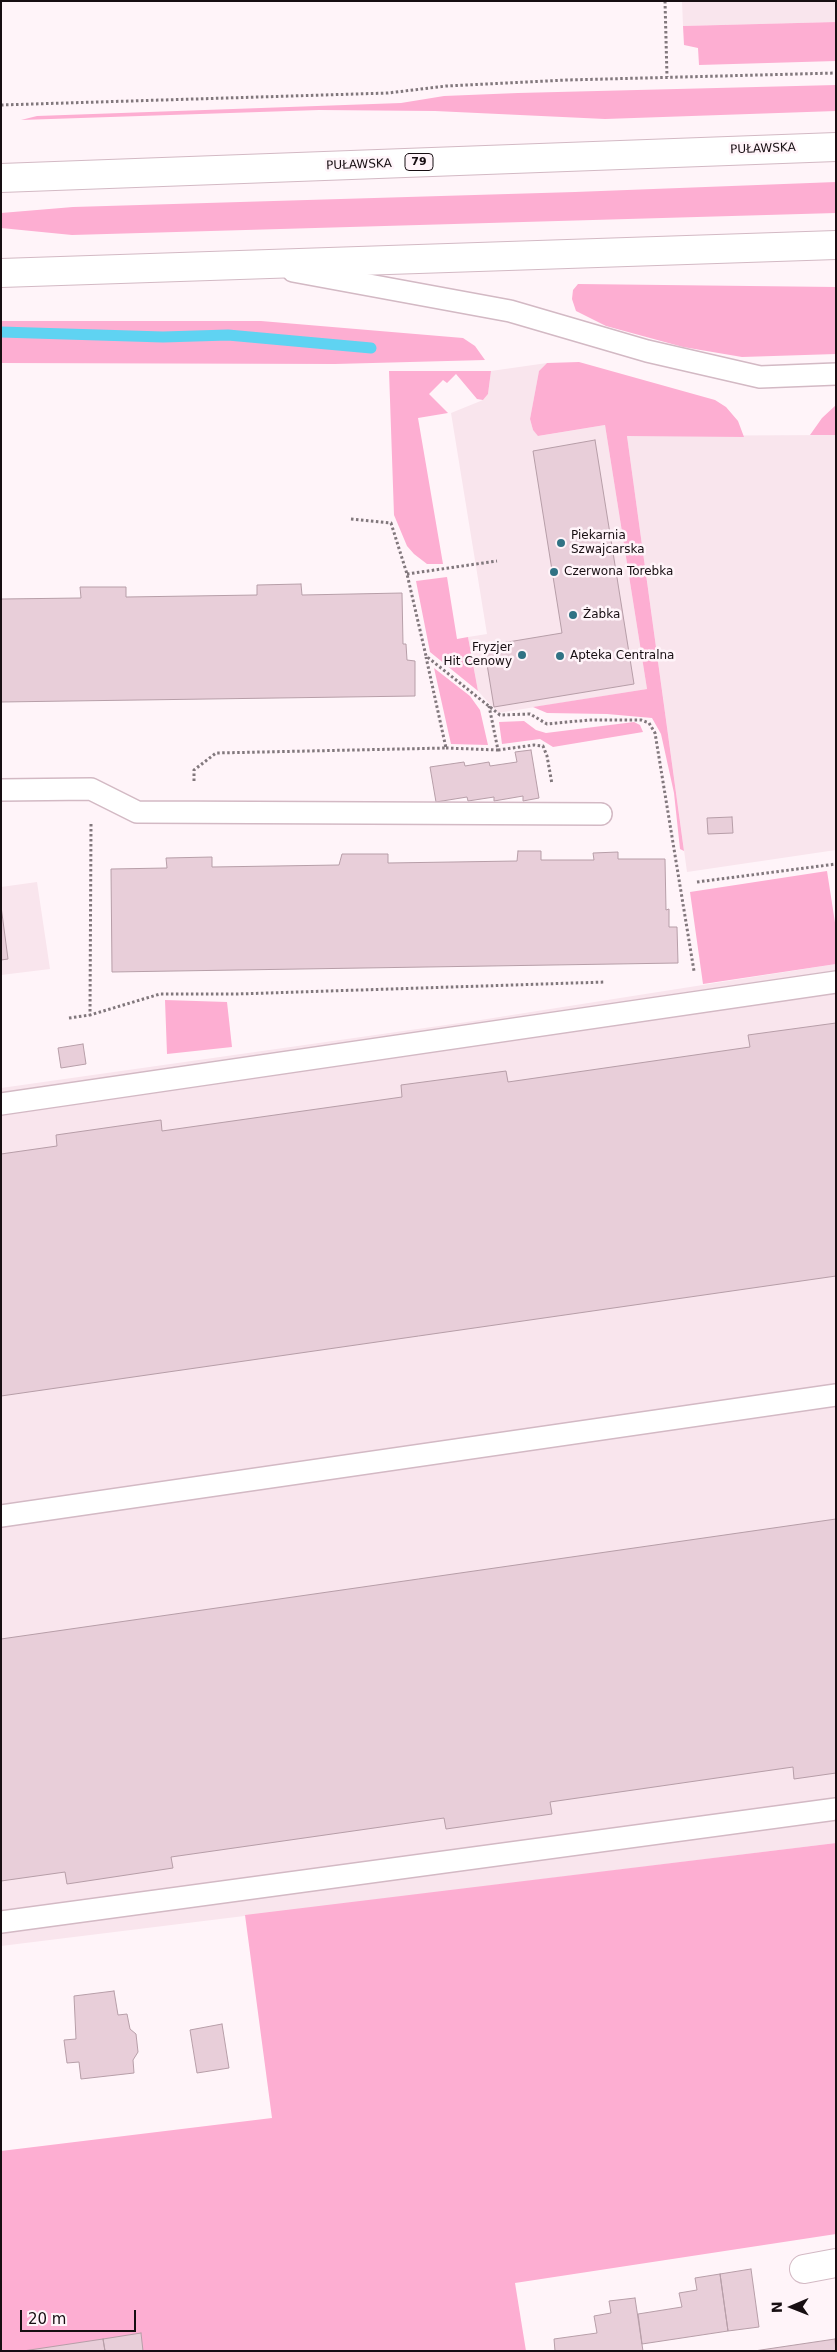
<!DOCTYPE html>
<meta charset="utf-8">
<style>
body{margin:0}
#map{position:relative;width:837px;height:2352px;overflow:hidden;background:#fff4f9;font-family:"DejaVu Sans",sans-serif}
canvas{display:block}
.frame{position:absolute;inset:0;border:2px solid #170e12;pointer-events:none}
.north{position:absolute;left:767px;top:2282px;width:50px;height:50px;-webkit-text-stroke:4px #fff4f9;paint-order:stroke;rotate:269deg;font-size:14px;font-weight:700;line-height:20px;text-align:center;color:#170e12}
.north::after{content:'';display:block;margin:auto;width:18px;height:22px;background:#170e12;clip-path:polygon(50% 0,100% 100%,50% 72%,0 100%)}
.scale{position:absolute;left:20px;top:2310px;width:116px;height:22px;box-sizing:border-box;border:2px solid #170e12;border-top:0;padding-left:6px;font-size:15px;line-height:18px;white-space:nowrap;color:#170e12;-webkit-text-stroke:4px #fff4f9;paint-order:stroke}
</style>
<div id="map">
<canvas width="837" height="2352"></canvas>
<div class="frame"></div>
<div class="north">N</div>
<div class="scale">20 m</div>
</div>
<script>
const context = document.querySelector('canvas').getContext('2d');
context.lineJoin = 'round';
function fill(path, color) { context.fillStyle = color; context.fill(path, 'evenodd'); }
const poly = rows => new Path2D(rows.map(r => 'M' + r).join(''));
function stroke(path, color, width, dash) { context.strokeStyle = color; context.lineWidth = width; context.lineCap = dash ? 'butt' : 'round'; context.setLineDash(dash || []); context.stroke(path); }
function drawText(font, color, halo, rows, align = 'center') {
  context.font = font + ' "DejaVu Sans",sans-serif'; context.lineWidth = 5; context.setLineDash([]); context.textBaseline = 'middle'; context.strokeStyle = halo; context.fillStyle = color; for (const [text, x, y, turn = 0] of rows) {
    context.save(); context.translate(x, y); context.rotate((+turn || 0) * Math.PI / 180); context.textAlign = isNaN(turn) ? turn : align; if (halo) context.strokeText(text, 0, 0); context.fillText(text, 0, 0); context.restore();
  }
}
fill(poly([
 [682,1,836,1,836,22,683,26],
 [547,363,539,371,530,419,533,430,539,436,605,425,647,689,498,713,478,691,468,637,487,634,451,413,483,400,488,394,491,371],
 [836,435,836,850,687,872,627,436],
 [37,882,50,969,1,975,1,887],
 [836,964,836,1843,1,1946,1,1088,474,1021]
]), '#f9e5ed');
fill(poly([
 [836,22,836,61,699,65,698,48,684,45,683,26],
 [836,85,836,111,605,119,435,111,319,110,21,120,37,116,401,103,444,96,518,93],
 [836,182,836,213,72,235,1,228,1,213,73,207,575,192],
 [578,284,836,287,836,354,742,357,683,347,606,326,576,311,572,299,573,290],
 [1,321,261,321,463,338,475,346,485,360,335,364,1,363],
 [579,362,715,400,726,407,738,421,744,437,627,436,684,851,680,849,674,793,661,734,652,718,607,714,547,713,533,707,647,689,605,425,538,436,533,430,530,419,539,371,547,363],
 [389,371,491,371,488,394,483,400,477,399,456,374,447,383,443,380,429,394,448,413,418,418,443,564,427,564,414,554,407,546,394,515],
 [836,405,836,435,810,435,822,418],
 [447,577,457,639,468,637,478,691,430,652,416,581],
 [434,668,470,696,480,710,488,745,451,744],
 [524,721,536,730,546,733,634,722,640,725,643,732,553,747,540,739,502,744,499,722],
 [827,871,836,929,836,964,703,984,690,892],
 [165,1000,227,1002,232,1047,167,1054],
 [836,1843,836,2234,515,2283,526,2351,1,2351,1,2151,272,2118,245,1915]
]), '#fdaed2');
stroke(poly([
 [1,332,163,337,228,335,371,348]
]), '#5fd3f2', 11);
const building = poly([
 [595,440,634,684,494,707,484,646,562,633,533,451,595,440],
 [301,584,302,595,402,593,403,644,406,644,407,660,415,661,415,696,1,702,1,599,81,598,80,587,126,587,126,597,257,595,257,585,301,584],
 [531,750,539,798,523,801,523,796,494,801,494,797,468,801,467,797,436,802,430,767,464,762,465,766,489,762,490,766,517,762,515,752,531,750],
 [732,817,733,833,708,834,707,818,732,817],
 [518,851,541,851,541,860,594,860,593,853,618,852,618,859,665,859,666,910,669,909,669,927,677,927,678,963,112,972,111,869,167,868,166,858,212,857,212,867,339,865,342,854,388,854,388,863,517,861,518,851],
 [1,906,8,959,1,960,1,906],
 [836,1023,836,1276,1,1396,1,1154,57,1146,56,1135,161,1120,162,1131,402,1097,401,1085,506,1071,508,1082,750,1047,748,1035,836,1023],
 [83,1044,86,1064,61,1068,58,1048,83,1044],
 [836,1519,836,1773,794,1779,793,1767,550,1802,552,1814,446,1829,444,1818,171,1857,173,1868,67,1884,65,1872,1,1881,1,1639,836,1519],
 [114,1991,118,2015,127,2014,130,2029,136,2034,138,2052,133,2060,134,2073,81,2079,79,2062,67,2063,64,2040,76,2039,74,1996,114,1991],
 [222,2024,229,2068,197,2073,190,2030,222,2024],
 [751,2269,759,2327,728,2331,720,2274,751,2269],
 [720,2274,728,2331,642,2344,638,2314,682,2307,679,2293,697,2290,695,2278,720,2274],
 [635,2298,643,2351,555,2351,554,2339,597,2333,594,2316,611,2313,609,2301,635,2298],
 [141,2333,143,2351,105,2351,103,2339,141,2333],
 [103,2339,105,2351,23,2351,103,2339],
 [835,2339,836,2351,754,2351,835,2339]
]);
fill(building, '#e8ced9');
stroke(building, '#b79ea8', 1);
const service = poly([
 [293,271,510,311,647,351,760,377,836,374],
 [1,790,91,789,137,812,601,814],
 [1,1104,836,982],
 [1,1516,836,1395],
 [1,1922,836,1809]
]);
const minor = poly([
 [804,2269,836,2263]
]);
const primary = poly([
 [1,178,836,147],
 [1,273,836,245]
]);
stroke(service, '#d3b9c4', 24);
stroke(minor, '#d3b9c4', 30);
stroke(primary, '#d3b9c4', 30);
stroke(poly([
 [665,1,667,77],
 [1,105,388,93,446,86,567,80,836,73],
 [351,519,391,523,407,574,426,656,500,715,530,714,547,724,589,720,641,720,649,723,655,733,694,971],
 [407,574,497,561],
 [446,748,498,750,489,706],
 [498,750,534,745,543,746,547,756,552,784],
 [194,781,194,770,216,753,446,748,426,657],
 [91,824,90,1015,160,994,237,994,605,982],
 [697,882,836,864],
 [69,1018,90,1015]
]), '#81777c', 3, [2.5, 2.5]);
stroke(service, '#fff', 21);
stroke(minor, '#fff', 28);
stroke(primary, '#fff', 28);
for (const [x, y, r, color] of [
 [561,543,5,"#307284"],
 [554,572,5,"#307284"],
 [573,615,5,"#307284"],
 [522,655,5,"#307284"],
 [560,656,5,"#307284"]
]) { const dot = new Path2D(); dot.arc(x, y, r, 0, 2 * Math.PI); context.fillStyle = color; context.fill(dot); stroke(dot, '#fff4f9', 2); }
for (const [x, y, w] of [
 [419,162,28]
]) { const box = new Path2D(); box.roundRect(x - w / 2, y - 8.5, w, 17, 4); context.fillStyle = '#fff4f9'; context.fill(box); stroke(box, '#170e12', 1); }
drawText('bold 11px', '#170e12', null, [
 ["79",419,162]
]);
drawText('12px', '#170e12', '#fff4f9', [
 ["PUŁAWSKA",763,149,-2],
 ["PUŁAWSKA",359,165,-2]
]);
drawText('12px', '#170e12', '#fff4f9', [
 ["Piekarnia",571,536],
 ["Szwajcarska",571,550],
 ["Czerwona Torebka",564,572],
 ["Żabka",583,615],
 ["Fryzjer",512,648,"right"],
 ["Hit Cenowy",512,662,"right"],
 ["Apteka Centralna",570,656]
], 'left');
</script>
